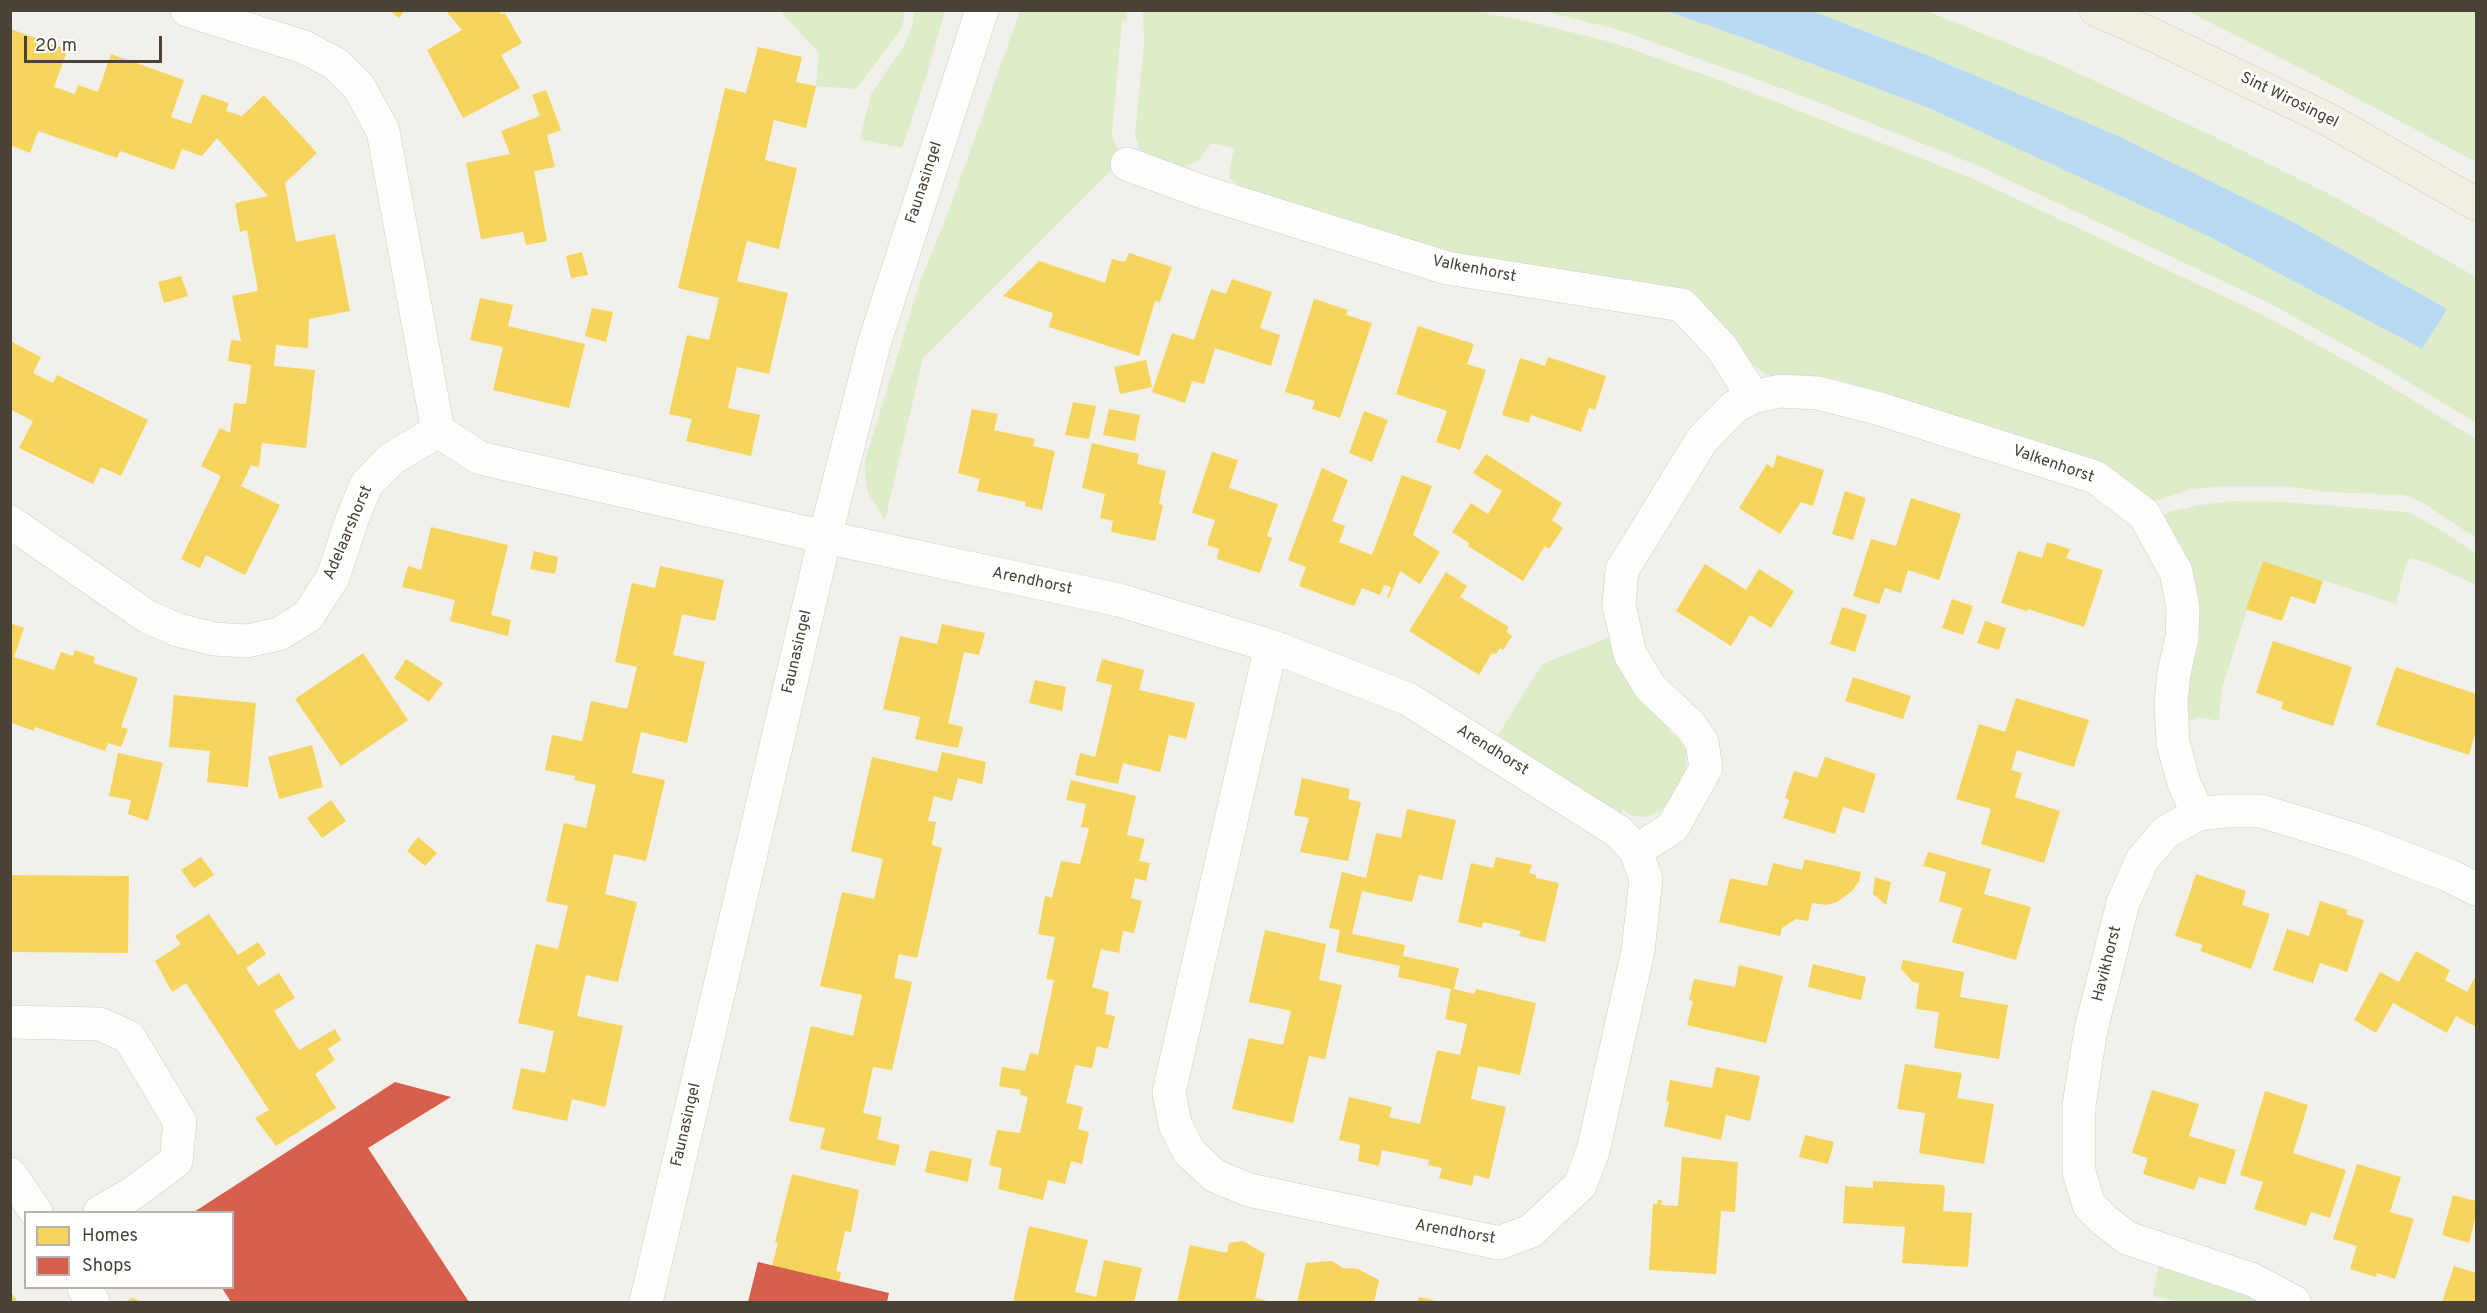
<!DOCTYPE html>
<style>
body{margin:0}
#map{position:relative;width:2487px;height:1313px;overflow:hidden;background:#f2f0eb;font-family:Overpass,sans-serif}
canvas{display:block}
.frame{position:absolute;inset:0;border:12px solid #494236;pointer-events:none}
.legend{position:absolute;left:24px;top:1211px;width:210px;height:78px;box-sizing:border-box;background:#fff;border:2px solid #b6b3af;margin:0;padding:8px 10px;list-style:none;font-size:18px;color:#494236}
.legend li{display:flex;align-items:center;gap:12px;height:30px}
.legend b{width:30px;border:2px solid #b6b3af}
.scale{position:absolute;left:24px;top:36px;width:138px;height:27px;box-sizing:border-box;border:3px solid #494236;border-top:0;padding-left:8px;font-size:18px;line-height:21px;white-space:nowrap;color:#494236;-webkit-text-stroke:4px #fff;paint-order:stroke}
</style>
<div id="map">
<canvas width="2487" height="1313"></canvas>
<div class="frame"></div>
<ul class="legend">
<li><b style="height:16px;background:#f6d55c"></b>Homes</li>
<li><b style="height:16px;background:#d6604d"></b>Shops</li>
</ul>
<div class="scale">20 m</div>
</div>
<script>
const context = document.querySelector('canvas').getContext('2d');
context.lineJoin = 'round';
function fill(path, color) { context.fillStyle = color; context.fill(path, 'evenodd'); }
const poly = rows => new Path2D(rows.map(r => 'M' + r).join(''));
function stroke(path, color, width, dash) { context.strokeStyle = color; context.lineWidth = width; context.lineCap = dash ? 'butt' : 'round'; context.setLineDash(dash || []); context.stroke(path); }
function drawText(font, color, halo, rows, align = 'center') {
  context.font = font + ' Overpass,sans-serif'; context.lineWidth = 6; context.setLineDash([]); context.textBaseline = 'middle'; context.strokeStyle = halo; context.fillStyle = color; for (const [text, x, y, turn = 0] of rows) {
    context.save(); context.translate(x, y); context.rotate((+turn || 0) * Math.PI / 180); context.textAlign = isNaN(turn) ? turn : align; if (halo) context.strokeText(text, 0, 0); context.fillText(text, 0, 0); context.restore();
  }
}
fill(poly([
 [780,11,905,11,902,28,856,89,816,86,819,53],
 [914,11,945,11,928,70,902,148,860,139,871,94,903,47,912,27],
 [1020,11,1127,11,1127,20,1122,21,1112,134,1121,160,923,358,885,520,868,493,865,477,865,461,921,279,948,213],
 [1143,11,1476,11,1535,23,1614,43,1714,78,1974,179,2261,314,2372,375,2476,439,2476,538,2420,501,2403,495,2326,492,2283,486,2228,486,2191,489,2150,503,2079,458,1840,380,1813,377,1776,378,1767,375,1753,365,1729,338,1703,314,1484,264,1240,187,1231,179,1229,173,1234,148,1211,143,1198,161,1183,167,1153,160,1139,148,1135,135,1144,42],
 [1543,11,1666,11,1744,38,1931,109,2210,237,2422,349,2446,309,2114,134,1924,54,1812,11,1927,11,2054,62,2213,136,2335,197,2476,277,2476,423,2379,364,2267,302,1979,166,1805,97,1619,30],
 [2187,11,2476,11,2476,162,2306,71],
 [2232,501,2285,502,2408,512,2444,532,2476,554,2476,585,2430,564,2410,558,2406,564,2396,604,2263,561,2222,688,2219,721,2199,717,2177,724,2161,517,2169,512,2200,505],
 [1608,638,1624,675,1675,724,1669,731,1679,739,1686,751,1686,771,1668,804,1659,812,1646,817,1633,816,1623,810,1617,818,1598,801,1498,735,1542,664],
 [2160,1258,2206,1275,2261,1302,2181,1302,2153,1296]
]), '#deedc9');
fill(poly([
 [1666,11,1812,11,1924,54,2114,134,2291,221,2447,309,2422,349,2210,237,1931,109,1744,38]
]), '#b9daf2');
fill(poly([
 [389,10,405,10,399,18],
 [445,10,499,10,501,14,505,13,522,43,501,55,520,88,463,118,427,50,462,30],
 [10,29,68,49,54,87,75,94,78,85,98,92,111,54,184,80,171,117,191,124,202,94,229,103,226,111,242,116,264,95,317,153,285,183,296,242,335,234,350,311,309,319,308,348,276,345,274,366,315,370,306,448,262,443,259,467,251,465,241,486,280,505,245,575,206,555,200,568,181,559,221,476,201,466,220,428,230,433,234,403,246,404,251,365,228,361,231,340,241,341,232,296,258,291,247,230,240,232,235,203,268,196,217,138,202,156,182,149,174,170,120,151,117,158,38,131,30,153,10,145],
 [758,47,802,57,796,82,816,86,806,128,774,120,765,160,797,168,779,249,747,241,737,281,788,293,769,374,737,367,728,408,760,415,751,456,686,441,692,419,669,414,687,335,709,340,719,298,678,288,725,88,746,93],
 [546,90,561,130,547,135,555,167,534,171,547,241,526,245,523,232,481,239,466,163,510,154,501,131,540,116,532,95],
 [582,252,588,275,571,278,566,256],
 [1129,253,1172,267,1160,302,1155,301,1139,356,1049,327,1053,313,1003,296,1039,261,1105,283,1112,259,1125,262],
 [181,276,188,296,164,303,158,282],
 [1232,279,1272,292,1260,328,1280,335,1271,366,1215,348,1204,384,1192,381,1185,403,1152,392,1172,333,1194,340,1211,289,1226,294],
 [480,298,513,305,508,326,585,344,569,408,493,390,503,347,470,340],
 [1314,299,1348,310,1346,315,1372,323,1340,418,1312,409,1315,401,1285,392],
 [592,308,613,312,606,342,585,336],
 [1418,326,1474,344,1467,364,1486,370,1460,450,1436,442,1447,411,1396,394],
 [10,341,41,357,33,373,53,383,57,375,148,420,121,476,101,467,93,484,19,448,33,421,10,409],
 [1548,357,1606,376,1595,410,1589,408,1581,432,1531,415,1529,423,1502,415,1520,358,1545,366],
 [1146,360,1152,387,1120,394,1114,367],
 [1073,402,1096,406,1089,439,1065,435],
 [972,409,998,414,994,430,1035,439,1033,446,1055,451,1042,510,1025,506,1026,502,977,491,980,479,958,473],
 [1109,409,1140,415,1135,441,1103,435],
 [1364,411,1388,420,1372,462,1349,453],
 [1092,443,1139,454,1137,464,1166,471,1159,504,1163,505,1155,541,1111,532,1113,521,1100,518,1105,494,1082,488],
 [1212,452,1238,460,1229,488,1278,504,1267,536,1272,538,1260,573,1217,559,1219,549,1207,545,1215,520,1192,513],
 [1486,454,1562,503,1552,520,1563,528,1549,549,1545,546,1523,581,1468,546,1469,543,1452,532,1471,503,1488,514,1502,491,1473,473],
 [1777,455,1824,470,1813,506,1801,502,1780,534,1739,508,1767,464,1773,468],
 [1322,468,1348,480,1332,521,1345,526,1339,542,1372,555,1402,475,1432,486,1413,535,1440,552,1420,584,1400,571,1389,598,1387,598,1391,587,1384,585,1380,595,1362,588,1354,606,1299,586,1306,567,1288,560],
 [1845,491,1866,498,1853,540,1832,534],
 [1911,498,1961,514,1939,580,1908,570,1901,593,1885,588,1879,604,1853,596,1871,539,1896,546],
 [431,527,508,545,491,615,511,620,508,636,450,621,455,600,402,587,408,566,421,570],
 [2047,542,2070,549,2066,558,2103,570,2084,627,2028,609,2027,611,2001,603,2018,551,2042,558],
 [534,551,558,557,555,574,530,569],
 [2263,561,2323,581,2315,604,2291,596,2282,621,2246,609],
 [1705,564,1746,590,1759,569,1794,591,1771,628,1750,615,1731,646,1676,611],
 [660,566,724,580,715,621,682,614,678,634,673,655,705,662,687,743,641,732,632,773,665,780,646,861,614,854,605,894,637,902,618,982,586,975,577,1016,623,1026,605,1107,572,1099,567,1121,512,1109,521,1068,545,1073,554,1031,518,1023,536,944,558,949,568,906,546,901,564,823,586,828,596,785,574,780,575,776,545,770,552,735,582,741,591,701,627,709,637,667,615,662,623,623,632,583,655,588],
 [1446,572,1467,586,1460,597,1509,627,1506,632,1512,636,1503,650,1500,648,1496,654,1492,653,1479,675,1409,631],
 [1952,599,1973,606,1963,635,1942,628],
 [1842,607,1867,615,1855,652,1830,644],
 [1985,621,2006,628,1999,650,1977,643],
 [10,623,24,628,14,657,54,670,61,652,73,656,75,650,95,657,93,663,138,678,121,727,128,729,121,747,108,743,105,751,35,727,34,731,10,722],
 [942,624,985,633,979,655,964,652,948,723,963,727,958,748,915,739,920,717,883,709,900,636,937,644],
 [2273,641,2352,667,2333,726,2281,709,2283,702,2256,693],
 [363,653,408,720,341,766,295,699],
 [406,659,443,683,429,702,394,678],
 [1102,659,1144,670,1139,690,1195,703,1186,739,1169,735,1160,772,1123,763,1118,784,1075,775,1080,753,1095,757,1104,720,1112,685,1096,681],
 [2396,667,2476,694,2476,731,2469,755,2376,725],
 [1853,677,1911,696,1903,719,1845,701],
 [1035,680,1066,687,1062,711,1029,703],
 [174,695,256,703,248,787,207,782,210,751,169,747],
 [2016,698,2089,720,2074,767,2017,750,2011,770,2022,773,2015,797,2060,811,2044,863,1981,844,1991,809,1956,799,1979,724,2005,732],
 [312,745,323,787,279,799,268,757],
 [942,752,986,762,982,784,958,778,952,801,934,796,928,821,936,822,932,845,942,848,917,958,899,954,894,978,912,982,892,1070,873,1067,863,1113,882,1117,877,1139,900,1145,895,1166,820,1149,825,1128,789,1121,811,1026,853,1036,862,995,820,986,842,892,874,899,883,859,851,851,872,757,937,772],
 [118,753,163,763,148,821,128,814,131,800,109,796],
 [1825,757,1876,774,1864,813,1843,807,1835,834,1783,818,1789,800,1785,798,1794,771,1817,778],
 [1302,778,1350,789,1348,799,1361,802,1348,861,1300,852,1309,818,1294,815],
 [1071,780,1136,796,1127,835,1145,839,1139,861,1150,863,1146,881,1135,878,1131,898,1142,901,1134,933,1123,931,1119,953,1101,949,1092,987,1109,992,1105,1014,1115,1016,1112,1030,1108,1049,1097,1046,1092,1068,1075,1065,1066,1103,1083,1107,1078,1129,1089,1132,1082,1164,1071,1161,1065,1184,1048,1180,1043,1200,998,1189,1002,1168,989,1165,997,1130,1020,1133,1028,1097,1020,1095,1021,1090,999,1086,1002,1067,1025,1071,1030,1053,1038,1055,1054,980,1046,979,1055,937,1038,934,1045,896,1052,898,1061,861,1080,864,1089,828,1081,827,1086,804,1066,800],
 [331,800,346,821,322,838,307,818],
 [1407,809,1456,820,1442,880,1419,875,1412,902,1362,891,1352,934,1405,945,1403,956,1459,968,1454,989,1474,994,1476,989,1536,1003,1520,1075,1478,1066,1471,1099,1506,1107,1489,1179,1474,1175,1472,1186,1439,1178,1442,1168,1428,1165,1429,1160,1382,1150,1379,1166,1358,1161,1360,1145,1339,1140,1349,1097,1392,1107,1389,1117,1420,1124,1437,1050,1460,1055,1467,1024,1445,1019,1451,989,1398,977,1400,966,1336,952,1340,930,1329,928,1342,872,1366,878,1376,833,1401,838],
 [418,837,437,853,425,866,407,851],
 [1928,852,1991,869,1984,894,2031,907,2016,960,1952,942,1962,908,1939,901,1946,872,1923,866],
 [201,857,214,875,194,888,181,870],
 [1496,857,1532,865,1529,873,1536,875,1536,878,1559,883,1545,942,1519,936,1521,931,1483,922,1482,928,1458,922,1471,863,1493,868],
 [1805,859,1861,872,1859,881,1852,891,1837,902,1827,905,1812,903,1808,921,1796,919,1782,928,1780,936,1719,922,1730,878,1767,886,1773,863,1802,870],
 [2196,874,2246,891,2242,905,2270,914,2251,969,2200,951,2203,945,2175,936],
 [10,875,129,876,128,953,10,952],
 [1875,877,1891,882,1886,905,1873,894],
 [2320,901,2348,910,2346,914,2364,920,2347,972,2320,963,2313,983,2273,970,2287,929,2309,936],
 [209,914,238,955,258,942,266,954,246,968,258,986,279,973,295,998,274,1011,299,1050,335,1029,341,1040,328,1049,335,1060,315,1074,336,1108,276,1146,255,1118,269,1110,186,983,172,992,155,961,181,944,175,936],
 [1265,930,1326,944,1319,980,1342,985,1325,1059,1309,1056,1293,1123,1232,1109,1249,1038,1283,1045,1291,1011,1249,1002],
 [2416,951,2450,970,2445,980,2467,992,2476,975,2476,1027,2456,1016,2447,1033,2393,1003,2376,1033,2354,1020,2380,972,2399,982],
 [1903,960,1964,972,1960,997,2008,1005,1999,1059,1934,1048,1939,1012,1916,1009,1919,983,1913,982,1901,969],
 [1813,964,1866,977,1861,1000,1808,987],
 [1739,965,1783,976,1766,1043,1687,1025,1693,1001,1689,1000,1694,979,1735,987],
 [1905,1064,1962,1073,1957,1098,1994,1104,1984,1164,1919,1153,1925,1113,1897,1109],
 [1716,1067,1760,1076,1750,1121,1726,1115,1721,1140,1664,1126,1669,1102,1666,1101,1670,1080,1712,1088],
 [2152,1090,2199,1104,2189,1136,2236,1150,2225,1185,2199,1177,2194,1190,2143,1174,2148,1158,2132,1153],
 [2265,1091,2308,1105,2293,1153,2346,1170,2330,1218,2311,1212,2306,1226,2254,1209,2263,1182,2240,1175],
 [1805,1135,1834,1142,1828,1164,1799,1157],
 [930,1150,972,1159,968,1182,925,1172],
 [1682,1157,1738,1162,1735,1212,1721,1211,1716,1274,1649,1270,1653,1204,1658,1204,1658,1200,1662,1200,1661,1205,1678,1206],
 [2357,1164,2401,1177,2390,1212,2414,1219,2395,1279,2377,1273,2376,1277,2350,1269,2357,1246,2333,1239],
 [792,1174,859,1190,851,1232,845,1231,836,1271,841,1272,839,1282,772,1266,778,1243,775,1242],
 [1873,1181,1943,1185,1945,1188,1943,1211,1972,1213,1968,1267,1902,1263,1905,1227,1843,1223,1845,1186,1873,1188],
 [2453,1195,2476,1201,2476,1216,2469,1243,2442,1235],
 [1029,1226,1088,1240,1075,1292,1096,1297,1104,1260,1142,1268,1134,1302,1013,1302],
 [1243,1241,1265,1254,1255,1298,1272,1302,1177,1302,1190,1245,1227,1253,1229,1243],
 [1332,1261,1343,1268,1358,1269,1379,1280,1374,1302,1297,1302,1306,1263],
 [2454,1266,2476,1273,2476,1302,2442,1302],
 [10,1291,18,1302,10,1302],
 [1419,1297,1441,1302,1417,1302],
 [132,1298,143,1302,125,1302]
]), '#f6d55c');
fill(poly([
 [395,1082,451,1097,368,1148,469,1302,231,1302,222,1288,232,1288,232,1212,194,1212],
 [758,1262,889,1293,887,1302,748,1302]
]), '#d6604d');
const minor = poly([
 [187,10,304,47,336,64,359,87,383,131,438,431,480,458,825,537,1119,600,1271,646,1408,699,1619,832,1636,851,1646,879,1638,951,1593,1151,1580,1185,1531,1231,1499,1243,1249,1190,1215,1176,1189,1152,1175,1124,1169,1092,1271,646],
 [1127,164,1203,192,1447,268,1682,305,1722,348,1753,397],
 [10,522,148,617,178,630,214,639,247,641,279,634,308,616,333,577,351,522,366,485,391,459,438,431],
 [1636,851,1673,827,1706,768,1702,742,1690,725,1650,687,1630,654,1619,605,1622,570,1702,440,1734,407,1753,397,1780,391,1818,393,1880,409,2095,477,2144,514,2176,572,2183,607,2182,638,2174,673,2171,703,2173,743,2184,783,2198,814],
 [10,1022,100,1024,129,1037,180,1122,176,1161,133,1193,100,1212],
 [10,1174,36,1212],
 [84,1288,93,1302],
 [646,1302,825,537,874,344,982,10],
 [2294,1302,2253,1280,2127,1238,2104,1220,2089,1205,2079,1172,2079,1105,2091,1029,2123,903,2142,860,2166,832,2198,814,2226,811,2261,811,2359,841,2450,876,2476,889]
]);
const major = poly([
 [2096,10,2153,35,2331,121,2476,204]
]);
stroke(minor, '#d0cec8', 34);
stroke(major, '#d5cdb7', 34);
stroke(minor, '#fdfdfc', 33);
stroke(major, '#f1eee4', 33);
drawText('16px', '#494236', '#fff', [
 ["Sint Wirosingel",2289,101,26],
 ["Faunasingel",925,183,-72],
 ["Valkenhorst",1474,270,11],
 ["Valkenhorst",2053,465,19],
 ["Adelaarshorst",349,533,-67],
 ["Arendhorst",1032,582,12],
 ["Faunasingel",798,652,-77],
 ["Arendhorst",1492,751,32],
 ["Havikhorst",2108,964,-76],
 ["Faunasingel",687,1125,-77],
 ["Arendhorst",1455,1233,10]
]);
</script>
